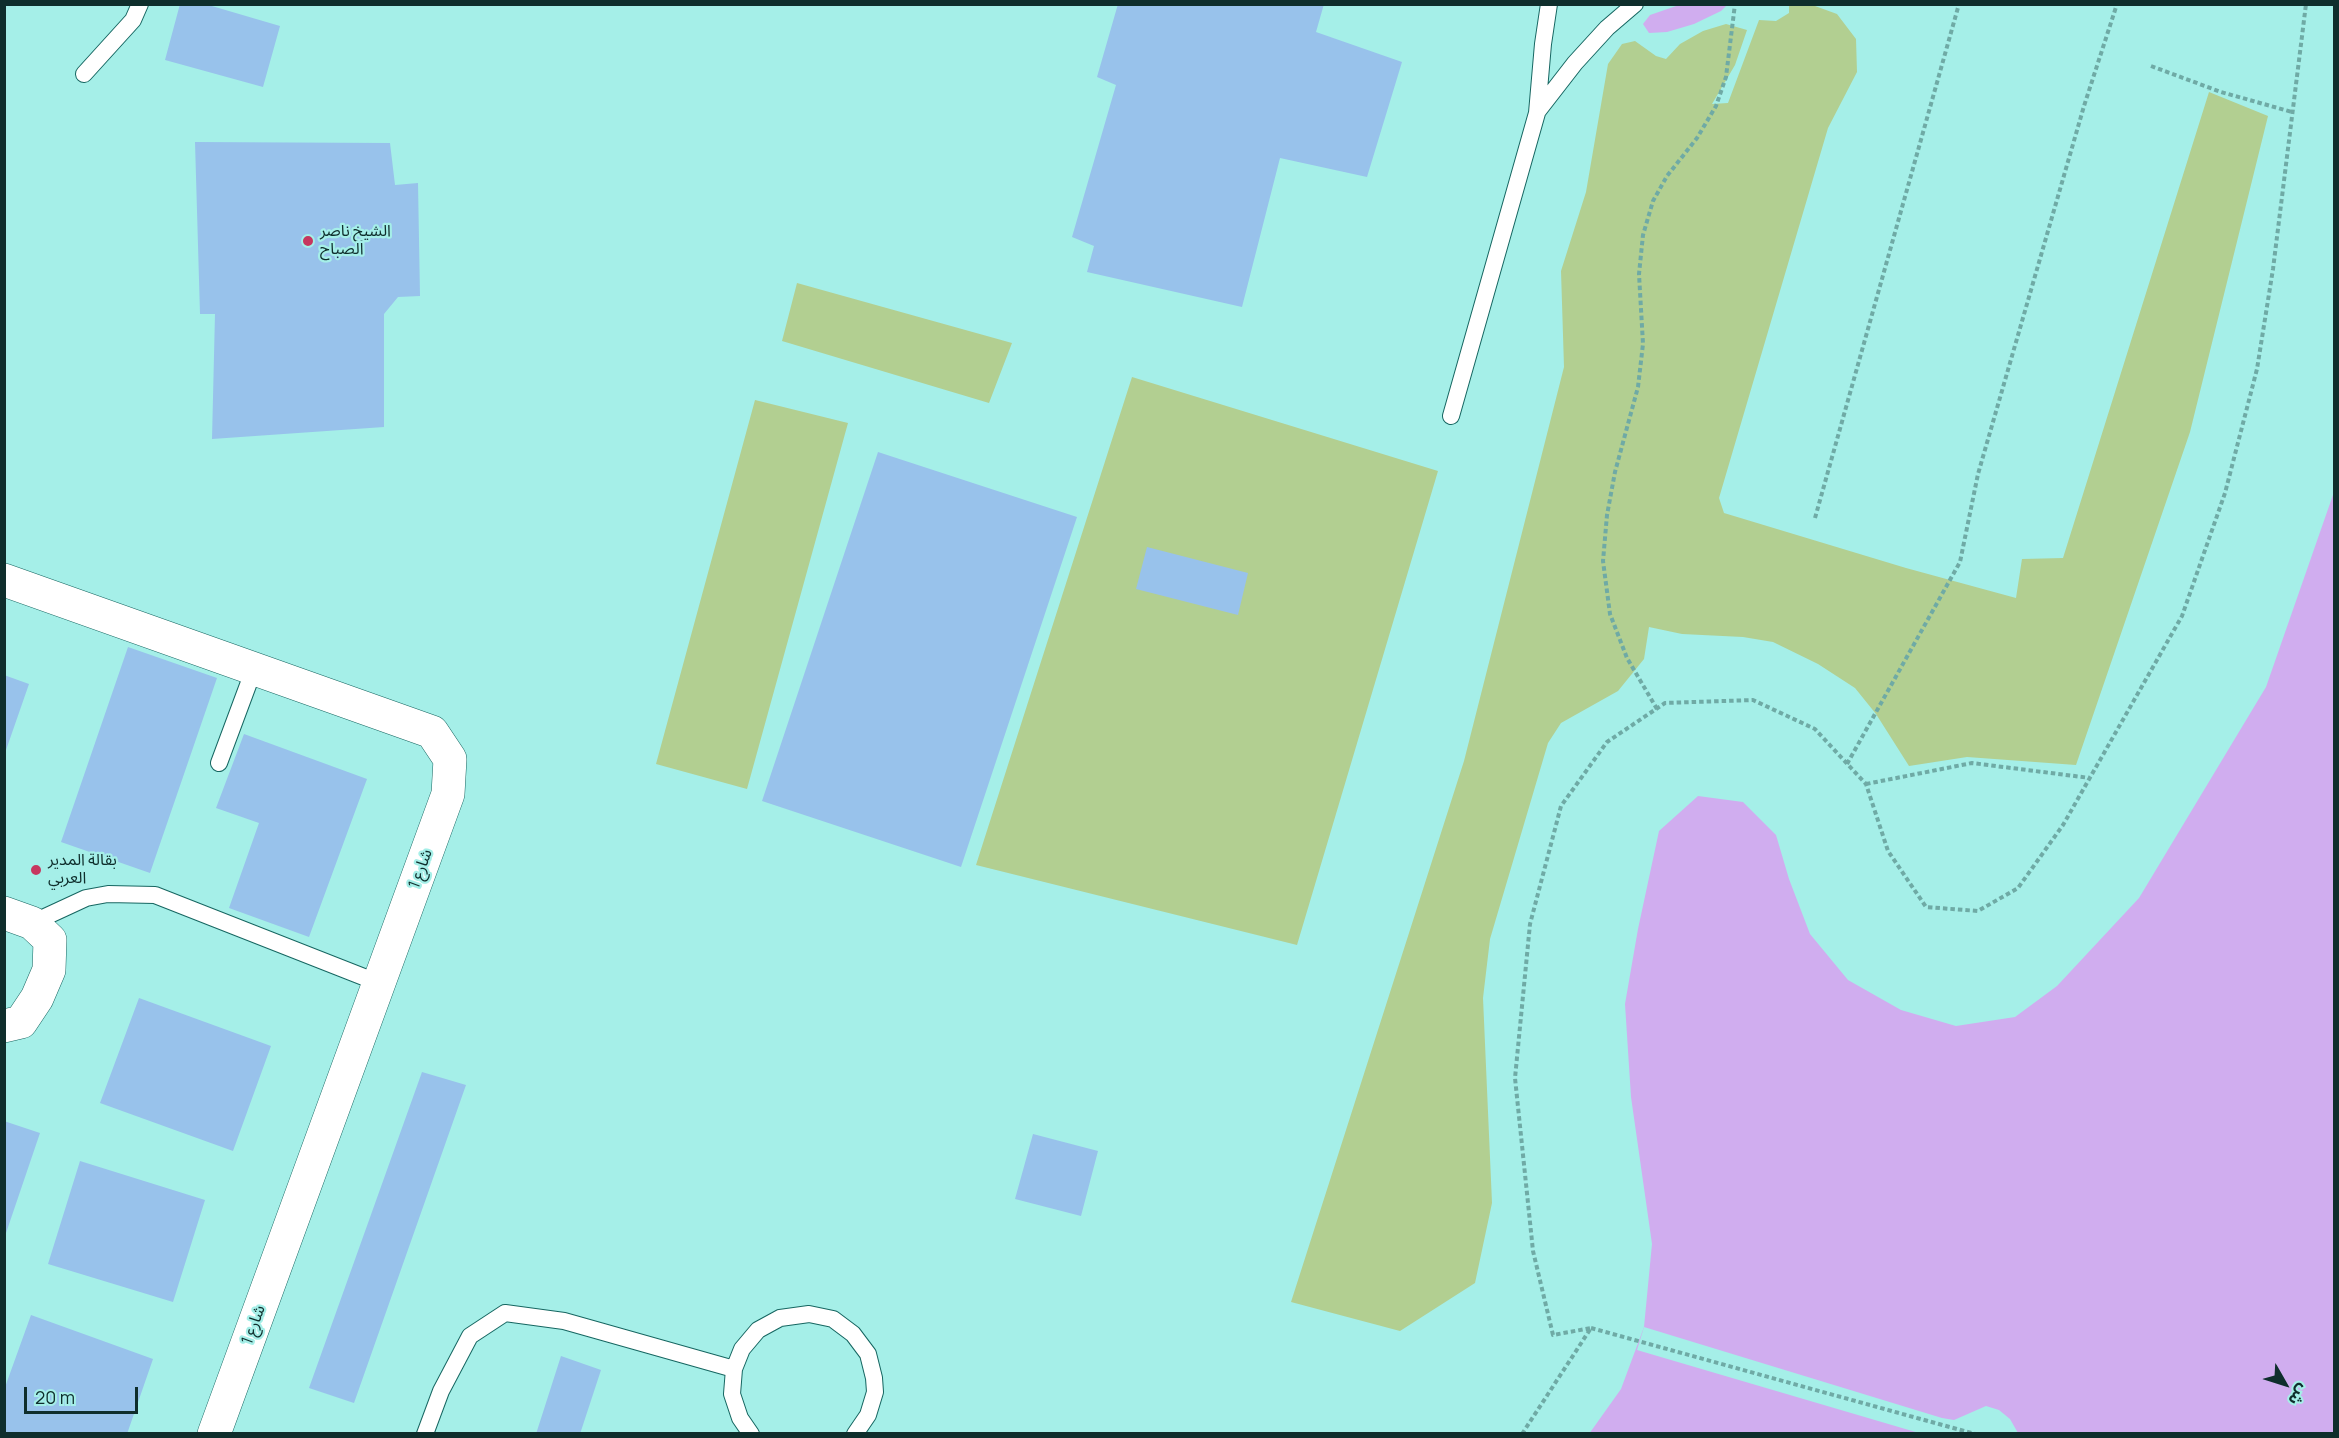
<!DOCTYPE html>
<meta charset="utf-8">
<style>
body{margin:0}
#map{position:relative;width:2339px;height:1438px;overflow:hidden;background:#a5efe8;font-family:Manrope,"Noto Sans Arabic",sans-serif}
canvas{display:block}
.frame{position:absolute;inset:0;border:6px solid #0f2e2c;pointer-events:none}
.north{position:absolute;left:2255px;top:1354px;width:60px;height:60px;-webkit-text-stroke:4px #a5efe8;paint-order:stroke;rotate:129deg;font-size:16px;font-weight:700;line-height:24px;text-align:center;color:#0f2e2c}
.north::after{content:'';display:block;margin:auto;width:21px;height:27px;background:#0f2e2c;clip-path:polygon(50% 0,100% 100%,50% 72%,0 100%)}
.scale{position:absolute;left:24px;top:1387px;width:114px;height:27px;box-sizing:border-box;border:3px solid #0f2e2c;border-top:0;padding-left:8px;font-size:18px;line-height:21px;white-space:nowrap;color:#0f2e2c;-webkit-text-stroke:4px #a5efe8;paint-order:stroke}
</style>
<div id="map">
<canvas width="2339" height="1438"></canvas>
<div class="frame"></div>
<div class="north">ش</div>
<div class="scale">20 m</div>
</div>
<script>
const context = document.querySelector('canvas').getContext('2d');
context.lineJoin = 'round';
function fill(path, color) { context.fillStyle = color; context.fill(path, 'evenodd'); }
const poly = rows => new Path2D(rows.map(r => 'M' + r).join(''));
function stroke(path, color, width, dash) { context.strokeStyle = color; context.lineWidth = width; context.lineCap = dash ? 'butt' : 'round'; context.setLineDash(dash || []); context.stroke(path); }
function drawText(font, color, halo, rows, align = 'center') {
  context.font = font + ' Manrope,"Noto Sans Arabic",sans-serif'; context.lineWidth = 4.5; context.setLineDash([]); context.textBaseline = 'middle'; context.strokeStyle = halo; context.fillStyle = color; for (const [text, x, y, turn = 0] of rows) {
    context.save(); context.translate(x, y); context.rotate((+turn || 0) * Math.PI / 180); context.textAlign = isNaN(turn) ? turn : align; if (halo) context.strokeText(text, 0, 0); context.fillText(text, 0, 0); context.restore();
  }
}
fill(poly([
 [1789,5,1815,6,1837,14,1856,39,1857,72,1828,128,1719,498,1724,513,1906,568,2016,598,2022,559,2063,558,2209,92,2268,116,2190,432,2076,765,1967,757,1909,766,1876,714,1855,688,1818,664,1773,642,1743,637,1682,634,1649,627,1644,659,1618,691,1561,723,1548,743,1490,939,1483,998,1492,1203,1475,1283,1400,1331,1291,1302,1464,761,1564,367,1561,271,1586,192,1608,64,1622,44,1635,41,1656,56,1666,59,1680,44,1703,31,1726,24,1747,30,1735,65,1712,104,1728,103,1759,20,1776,21,1789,13],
 [797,283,1012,343,989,403,782,341],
 [1132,377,1438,471,1297,945,976,865],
 [755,400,848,423,747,789,656,764]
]), '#b2cf91');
fill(poly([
 [1682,4,1727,4,1727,5,1721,11,1694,24,1667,32,1649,33,1643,24,1650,15],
 [2334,492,2334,1433,1589,1434,1621,1389,1644,1327,1652,1244,1631,1097,1625,1004,1638,929,1659,831,1698,796,1743,802,1776,835,1789,879,1810,934,1848,980,1901,1010,1956,1026,2015,1017,2057,986,2139,898,2266,687]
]), '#d0adef');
fill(poly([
 [1644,1327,1942,1418,1954,1420,1986,1406,1999,1410,2010,1419,2018,1433,1919,1433,1637,1350]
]), '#a5efe8');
fill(poly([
 [180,4,205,4,280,26,263,87,165,60],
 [1118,4,1324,4,1316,32,1402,62,1367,177,1280,158,1242,307,1087,272,1094,246,1072,237,1116,85,1097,77],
 [195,142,390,143,395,185,418,183,420,296,398,297,384,314,384,427,212,439,215,314,200,314],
 [878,452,1077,517,961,867,762,801],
 [1147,547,1248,573,1238,615,1136,589],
 [128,647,217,678,150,873,61,842],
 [4,675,29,684,5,753,4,753],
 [244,734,367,779,309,937,229,908,259,823,216,808],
 [139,998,271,1046,233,1151,100,1103],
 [422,1072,466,1085,354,1403,309,1388],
 [4,1121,40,1133,5,1236,4,1236],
 [1033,1134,1098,1151,1081,1216,1015,1199],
 [80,1161,205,1200,173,1302,48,1264],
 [31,1315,153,1359,127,1434,12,1434,4,1431,4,1390],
 [561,1356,601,1370,580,1434,536,1434]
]), '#98c2eb');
const service = poly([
 [84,74,133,20,140,4],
 [1537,112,1575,63,1607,28,1635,4],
 [1451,416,1537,113,1543,44,1549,4],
 [219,763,254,669],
 [32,923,86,898,108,894,155,895,379,983],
 [425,1434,441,1391,470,1336,505,1313,564,1321,734,1369],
 [751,1434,740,1418,732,1394,734,1369,742,1349,758,1330,780,1318,809,1314,833,1319,853,1334,868,1354,874,1378,875,1392,868,1415,855,1434]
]);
const minor = poly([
 [4,580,432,732,450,759,448,794,214,1434],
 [4,913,32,923,50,940,49,970,37,998,21,1022,4,1026]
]);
stroke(service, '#166661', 18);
stroke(minor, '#166661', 34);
stroke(poly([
 [2151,66,2221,92,2292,112],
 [1815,518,1959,4],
 [1657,709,1627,658,1610,614,1603,561,1607,515,1615,472,1638,387,1643,344,1639,274,1643,235,1653,201,1667,176,1697,138,1716,106,1726,77,1735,4],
 [1847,764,1960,562,1978,474,2084,106,2117,4],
 [1866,784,1972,763,2090,778],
 [1591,1328,1975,1434],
 [1522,1434,1591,1328,1553,1335,1533,1251,1515,1078,1530,924,1561,806,1607,742,1665,703,1753,700,1815,729,1866,784,1888,851,1926,907,1978,911,2018,888,2063,825,2182,616,2225,493,2257,369,2273,269,2306,4]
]), '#6faaa5', 4, [4.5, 3]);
stroke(service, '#fff', 16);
stroke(minor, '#fff', 33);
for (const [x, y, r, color] of [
 [308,241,6,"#c6375f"],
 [36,870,6,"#c6375f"]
]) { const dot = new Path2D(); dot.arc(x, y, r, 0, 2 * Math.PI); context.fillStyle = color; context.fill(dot); stroke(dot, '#a5efe8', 2); }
drawText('16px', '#0f2e2c', '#a5efe8', [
 ["الشيخ ناصر",320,232],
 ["الصباح",320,250],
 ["بقالة المدير",48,861],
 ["العربي",48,879]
], 'left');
drawText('16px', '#0f2e2c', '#a5efe8', [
 ["شارع 1",421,869,-70],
 ["شارع 1",254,1325,-70]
]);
</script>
